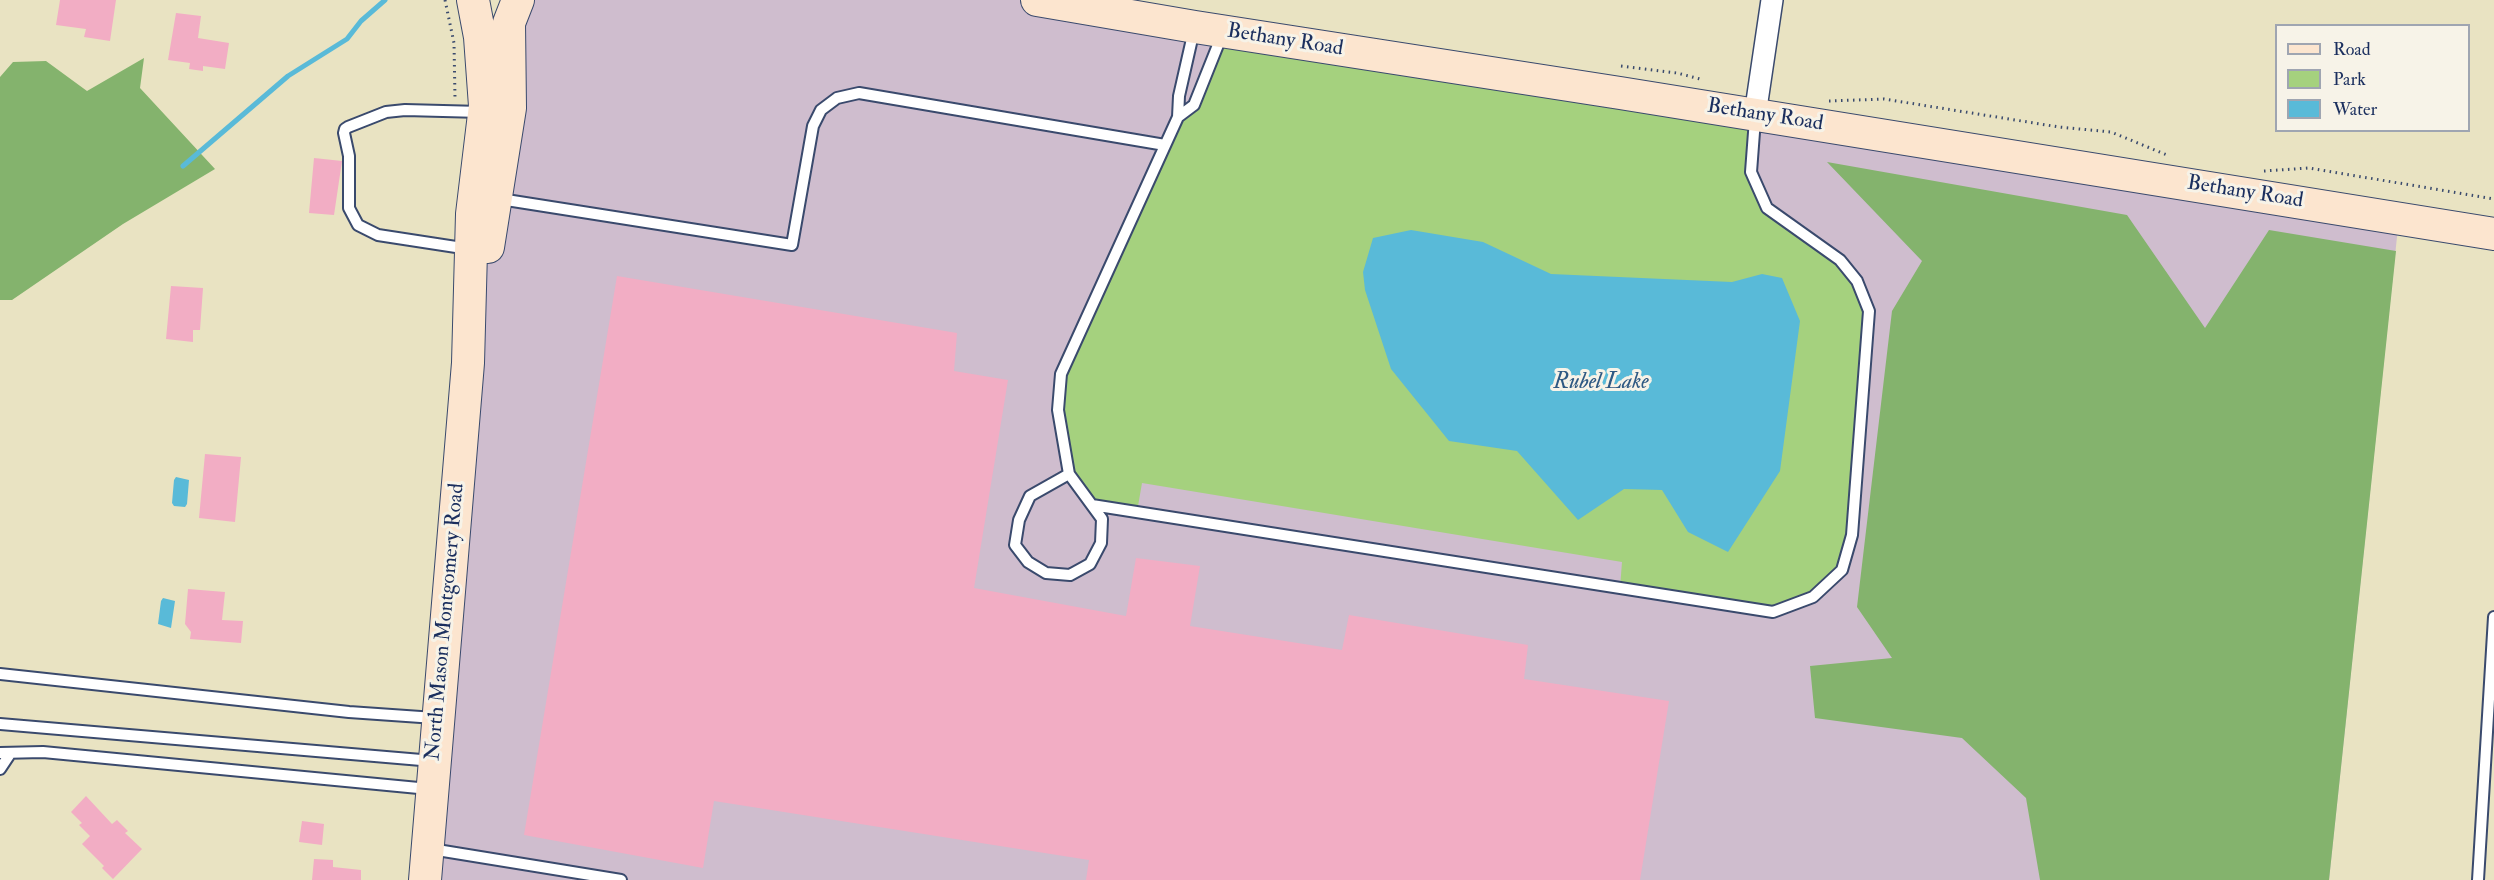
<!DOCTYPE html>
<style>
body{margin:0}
#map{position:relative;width:2494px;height:880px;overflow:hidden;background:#e9e3c2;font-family:"IM FELL Double Pica",serif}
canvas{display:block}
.legend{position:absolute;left:2275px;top:24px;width:195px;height:108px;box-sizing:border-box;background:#f7f3e8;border:2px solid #9fa5b1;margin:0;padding:8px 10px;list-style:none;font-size:18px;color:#1b2f5e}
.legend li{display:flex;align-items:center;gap:12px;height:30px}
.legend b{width:30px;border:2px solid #9fa5b1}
</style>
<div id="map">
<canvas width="2494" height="880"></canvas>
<ul class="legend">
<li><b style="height:8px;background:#fce5cf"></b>Road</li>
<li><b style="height:16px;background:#a5d17e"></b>Park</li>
<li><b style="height:16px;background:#59bad8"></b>Water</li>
</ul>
</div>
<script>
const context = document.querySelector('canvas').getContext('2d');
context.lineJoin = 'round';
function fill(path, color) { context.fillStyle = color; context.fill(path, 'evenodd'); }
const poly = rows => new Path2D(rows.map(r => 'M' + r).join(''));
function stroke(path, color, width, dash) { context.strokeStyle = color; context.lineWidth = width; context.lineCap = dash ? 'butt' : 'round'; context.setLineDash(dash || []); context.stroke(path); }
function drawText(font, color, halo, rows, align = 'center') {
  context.font = font + ' "IM FELL Double Pica",serif'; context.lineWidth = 6; context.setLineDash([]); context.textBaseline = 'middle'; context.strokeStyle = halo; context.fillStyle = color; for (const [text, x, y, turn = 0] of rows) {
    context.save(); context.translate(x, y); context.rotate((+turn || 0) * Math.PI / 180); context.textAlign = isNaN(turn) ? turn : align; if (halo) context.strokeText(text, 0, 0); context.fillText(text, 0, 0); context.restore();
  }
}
fill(poly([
 [518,0,1036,0,2399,218,2329,880,425,880,468,363]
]), '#cfbdce');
fill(poly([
 [1223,31,1755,115,1751,172,1767,208,1840,260,1869,311,1852,535,1842,570,1813,597,1773,612,1620,588,1622,562,1142,483,1137,512,1092,505,1069,474,1058,410,1061,374,1178,117,1194,105]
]), '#a5d17e');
fill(poly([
 [144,58,140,88,215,169,123,224,12,300,0,300,0,77,13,62,46,61,87,91],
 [1827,162,2127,215,2205,328,2269,230,2396,251,2329,880,2040,880,2026,798,1962,738,1815,718,1810,666,1892,658,1857,607,1892,311,1922,261]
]), '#84b36d');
fill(poly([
 [1411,230,1483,242,1551,274,1732,282,1762,274,1782,278,1800,321,1780,471,1728,552,1688,532,1662,490,1624,489,1578,520,1517,451,1449,441,1391,369,1365,290,1363,272,1373,238],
 [176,477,189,480,187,504,185,507,174,506,172,503,174,480],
 [163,598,175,601,171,628,158,624,161,601]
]), '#59bad8');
stroke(poly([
 [183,166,288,76,347,39,361,21,385,0]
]), '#59bad8', 5);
fill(poly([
 [60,0,116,0,110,41,84,37,86,29,56,25],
 [176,13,201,16,198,38,229,43,225,69,203,66,203,71,189,69,190,63,168,60],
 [314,158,342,161,334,215,309,213],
 [617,276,957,333,954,371,1008,380,974,588,1126,616,1136,558,1200,566,1190,626,1342,650,1349,615,1528,645,1524,679,1669,701,1640,880,1086,880,1089,860,714,801,703,868,524,835],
 [171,286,203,288,200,330,193,330,193,342,166,339],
 [205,454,241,457,235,522,199,518],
 [188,589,225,592,222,620,243,621,241,643,190,639,191,632,185,624],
 [86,796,112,824,117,820,128,831,125,833,142,849,113,879,102,868,104,866,82,844,90,836,79,825,82,823,71,812],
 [302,821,324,824,322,845,299,842],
 [314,859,333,860,333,867,361,870,361,880,312,880]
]), '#f2adc4');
const lane = poly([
 [1178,117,1194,105,1222,35],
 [500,199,792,245,813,126,821,110,837,98,859,93,1165,145],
 [469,249,378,235,358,225,349,208,349,156,344,133,345,129,348,127,386,112,405,110,481,112],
 [1069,474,1102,519,1101,543,1090,564,1070,575,1046,573,1028,562,1015,545,1019,520,1030,496,1069,474,1058,410,1061,374,1178,117,1179,96,1194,30],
 [1092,505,1773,612,1813,597,1842,570,1852,535,1869,311,1857,281,1840,260,1767,208,1751,172,1755,119],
 [0,674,349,712,435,718],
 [0,724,433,761],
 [0,753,43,752,429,789],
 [0,769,10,754],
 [431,849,621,880],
 [2478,880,2494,617]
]);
const street = poly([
 [1755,115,1772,0]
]);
const secondary = poly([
 [1037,0,1195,27,1620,93,2494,234],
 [488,247,510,108,509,23,518,0],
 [425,880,468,363,472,214,485,106,480,37,473,0]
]);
stroke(lane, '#3a4a6d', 14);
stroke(street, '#3a4a6d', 24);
stroke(secondary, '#3a4a6d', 34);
stroke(poly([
 [445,0,454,43,455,98],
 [1621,66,1677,73,1700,79],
 [1829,101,1884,99,2059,127,2111,132,2167,155],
 [2264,171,2309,168,2494,199]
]), '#3a4a6d', 3, [1.5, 4.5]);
stroke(lane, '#fff', 10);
stroke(street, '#fff', 21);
stroke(secondary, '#fce5cf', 32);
drawText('21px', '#1b2f5e', '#f7f3e8', [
 ["Bethany Road",1285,41,9],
 ["Bethany Road",1765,116,9],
 ["Bethany Road",2245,193,9],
 ["North Mason Montgomery Road",446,622,-85]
]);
drawText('italic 22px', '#2e5983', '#f7f3e8', [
 ["Rubel Lake",1601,383]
]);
</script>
